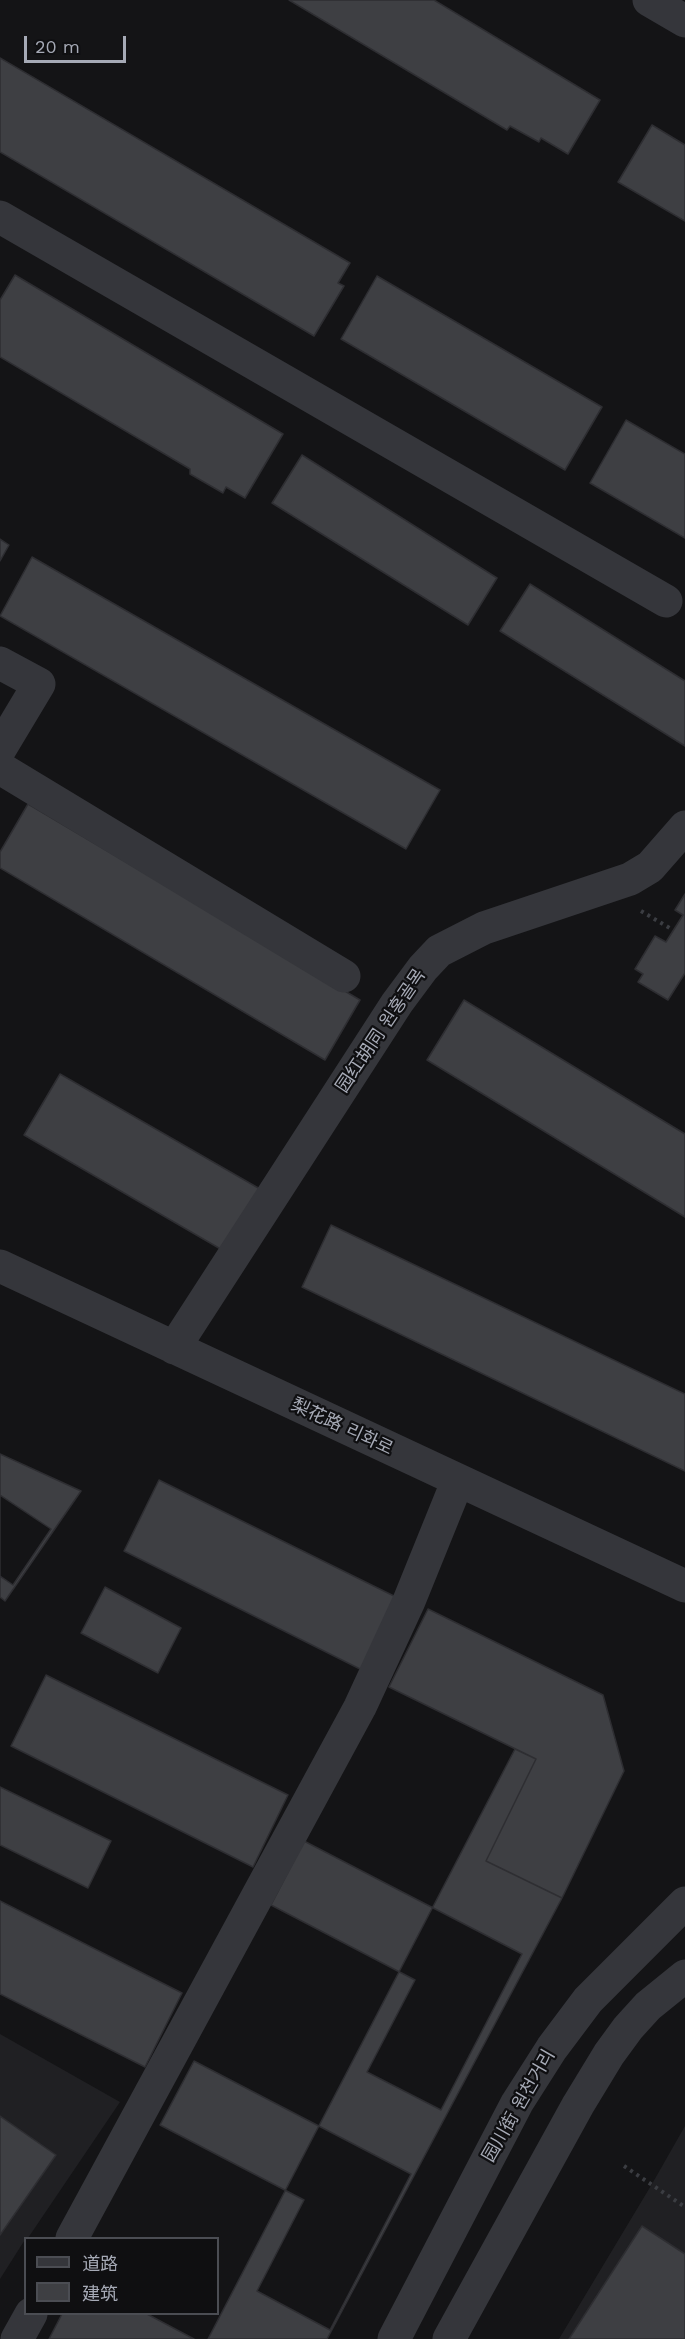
<!DOCTYPE html>
<meta charset="utf-8">
<style>
body{margin:0}
#map{position:relative;width:685px;height:2339px;overflow:hidden;background:#141416;font-family:"Work Sans","Noto Sans SC",sans-serif}
canvas{display:block}
.legend{position:absolute;left:24px;top:2237px;width:195px;height:78px;box-sizing:border-box;background:#0f0f11;border:2px solid #4b4d53;margin:0;padding:8px 10px;list-style:none;font-size:18px;color:#a6aab6}
.legend li{display:flex;align-items:center;gap:12px;height:30px}
.legend b{width:30px;border:2px solid #4b4d53}
.scale{position:absolute;left:24px;top:36px;width:102px;height:27px;box-sizing:border-box;border:3px solid #a6aab6;border-top:0;padding-left:8px;font-size:18px;line-height:21px;white-space:nowrap;color:#a6aab6;-webkit-text-stroke:4px #0f0f11;paint-order:stroke}
</style>
<div id="map">
<canvas width="685" height="2339"></canvas>
<ul class="legend">
<li><b style="height:8px;background:#35363b"></b>道路</li>
<li><b style="height:16px;background:#3e3f43"></b>建筑</li>
</ul>
<div class="scale">20 m</div>
</div>
<script>
const context = document.querySelector('canvas').getContext('2d');
context.lineJoin = 'round';
function fill(path, color) { context.fillStyle = color; context.fill(path, 'evenodd'); }
const poly = rows => new Path2D(rows.map(r => 'M' + r).join(''));
function stroke(path, color, width, dash) { context.strokeStyle = color; context.lineWidth = width; context.lineCap = dash ? 'butt' : 'round'; context.setLineDash(dash || []); context.stroke(path); }
function drawText(font, color, halo, rows, align = 'center') {
  context.font = font + ' "Work Sans","Noto Sans SC","Noto Sans KR",sans-serif'; context.lineWidth = 4.5; context.setLineDash([]); context.textBaseline = 'middle'; context.strokeStyle = halo; context.fillStyle = color; for (const [text, x, y, turn = 0] of rows) {
    context.save(); context.translate(x, y); context.rotate((+turn || 0) * Math.PI / 180); context.textAlign = isNaN(turn) ? turn : align; if (halo) context.strokeText(text, 0, 0); context.fillText(text, 0, 0); context.restore();
  }
}
fill(poly([
 [0,2034,120,2102,28,2238,26,2238,0,2279],
 [685,2126,685,2339,559,2339,652,2184]
]), '#202023');
const building = poly([
 [289,0,434,0,600,100,568,154,541,138,539,142,510,126,507,130,289,0],
 [0,58,350,263,338,283,344,286,314,336,0,152,0,58],
 [652,125,685,145,685,221,618,182,652,125],
 [15,275,283,434,245,498,226,487,223,493,190,474,190,469,0,357,0,300,15,275],
 [377,276,602,407,565,470,341,339,377,276],
 [626,420,685,454,685,538,590,483,626,420],
 [302,455,497,578,468,625,272,503,302,455],
 [0,539,9,545,0,561,0,539],
 [32,557,440,790,406,849,0,616,32,557],
 [530,584,685,681,685,746,500,631,530,584],
 [28,804,360,1000,325,1060,0,868,0,852,28,804],
 [685,894,685,973,668,1000,638,982,643,974,635,969,655,936,666,942,683,915,675,910,685,894],
 [464,1000,685,1134,685,1217,427,1060,464,1000],
 [60,1074,260,1189,224,1251,24,1135,60,1074],
 [331,1225,685,1394,685,1471,302,1287,331,1225],
 [0,1454,81,1491,5,1601,0,1597,0,1454],
 [159,1480,402,1600,366,1672,124,1551,159,1480],
 [0,1495,51,1529,13,1585,0,1576,0,1495],
 [105,1587,181,1628,158,1673,81,1633,105,1587],
 [428,1609,603,1695,624,1771,562,1898,486,1861,536,1759,389,1687,428,1609],
 [46,1675,288,1795,253,1867,11,1746,46,1675],
 [515,1749,536,1759,486,1861,562,1898,327,2339,208,2339,515,1749],
 [0,1787,111,1841,88,1888,0,1845,0,1787],
 [304,1841,522,1954,441,2110,367,2072,415,1980,271,1905,304,1841],
 [0,1901,182,1993,145,2067,0,1994,0,1901],
 [194,2061,411,2174,330,2330,257,2291,304,2200,160,2125,194,2061],
 [0,2116,56,2155,0,2235,0,2116],
 [642,2226,685,2254,685,2339,569,2339,642,2226],
 [62,2314,147,2314,194,2339,49,2339,62,2314]
]);
fill(building, '#3e3f43');
stroke(building, '#2e2e32', 1.5);
stroke(poly([
 [641,911,673,930],
 [624,2166,685,2207]
]), '#3b3d42', 4, [3, 4.5]);
stroke(poly([
 [649,0,685,21],
 [0,217,666,601],
 [0,663,39,684,0,749],
 [0,768,344,976],
 [0,1266,685,1586],
 [174,1348,397,1003,423,968,439,951,484,928,630,879,650,867,685,827],
 [72,2238,360,1707,409,1601,458,1480],
 [17,2339,31,2314],
 [394,2339,517,2103,552,2048,588,2000,685,1903],
 [449,2339,578,2105,609,2054,628,2028,648,2006,685,1976]
]), '#35363b', 33);
drawText('18px', '#a6aab6', '#0f0f11', [
 ["园红胡同 원홍골목",381,1031,-56],
 ["梨花路 리화로",342,1427,25],
 ["园川街 원천거리",519,2106,-60]
]);
</script>
